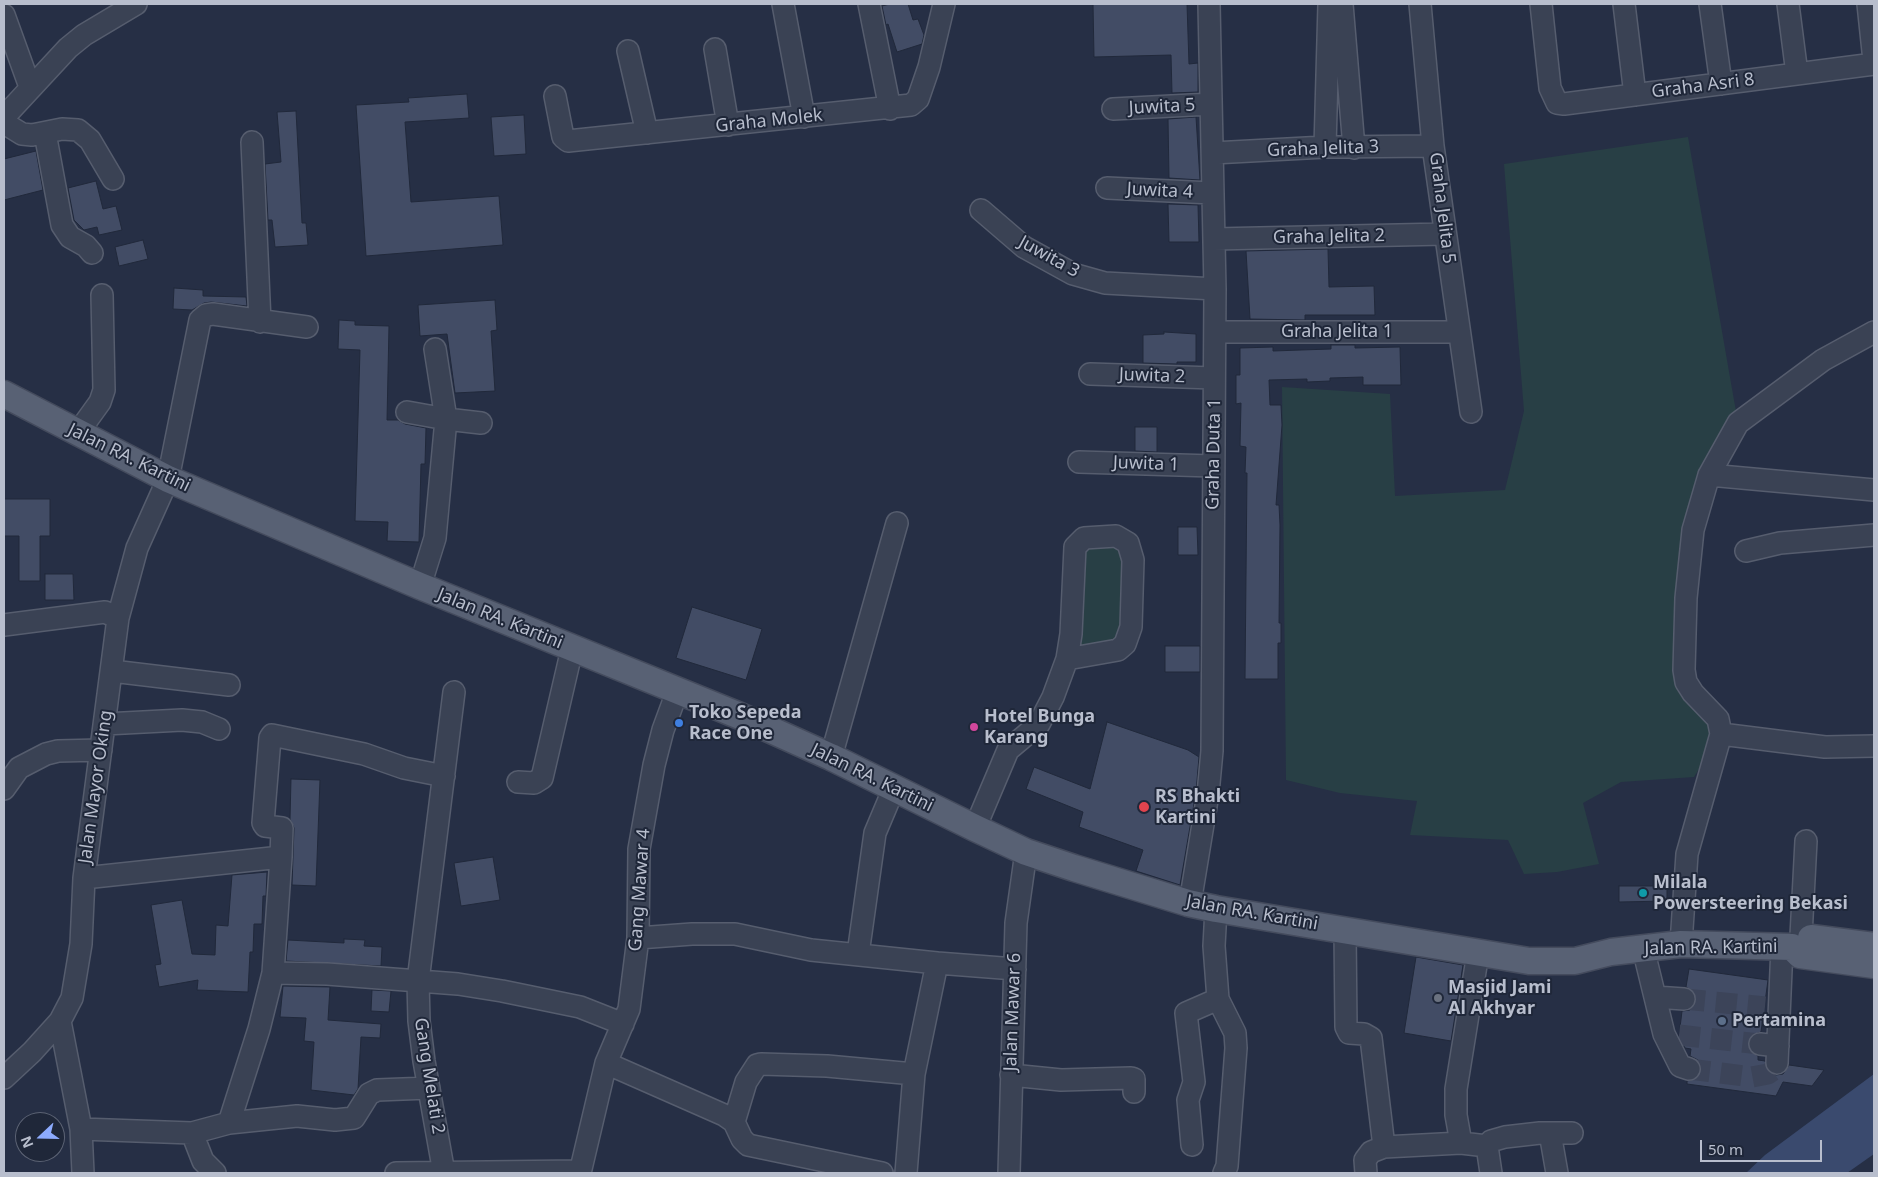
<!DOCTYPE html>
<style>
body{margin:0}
#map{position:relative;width:1878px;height:1177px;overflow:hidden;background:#262f45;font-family:"Noto Sans",sans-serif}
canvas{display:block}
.frame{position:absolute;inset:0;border:5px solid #b8becd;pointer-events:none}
.north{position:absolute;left:15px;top:1112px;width:50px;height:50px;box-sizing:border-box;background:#1f2739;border:1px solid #5c6374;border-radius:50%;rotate:249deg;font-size:14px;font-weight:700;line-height:20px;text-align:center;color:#b8becd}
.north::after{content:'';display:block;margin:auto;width:18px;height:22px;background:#8dabfe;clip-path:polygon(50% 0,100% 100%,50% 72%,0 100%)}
.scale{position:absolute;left:1700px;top:1140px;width:122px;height:22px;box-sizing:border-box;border:2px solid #b8becd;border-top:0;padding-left:6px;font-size:15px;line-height:18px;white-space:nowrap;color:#b8becd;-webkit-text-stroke:4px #1f2739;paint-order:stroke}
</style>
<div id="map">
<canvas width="1878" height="1177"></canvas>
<div class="frame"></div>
<div class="north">N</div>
<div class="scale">50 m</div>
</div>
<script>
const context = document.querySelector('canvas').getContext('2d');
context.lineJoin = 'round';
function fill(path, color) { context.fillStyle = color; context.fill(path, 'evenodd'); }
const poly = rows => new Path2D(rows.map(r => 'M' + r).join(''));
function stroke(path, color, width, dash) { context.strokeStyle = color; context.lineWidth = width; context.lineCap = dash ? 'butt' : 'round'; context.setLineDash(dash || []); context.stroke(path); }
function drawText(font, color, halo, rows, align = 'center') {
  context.font = font + ' "Noto Sans",sans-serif'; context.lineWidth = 4; context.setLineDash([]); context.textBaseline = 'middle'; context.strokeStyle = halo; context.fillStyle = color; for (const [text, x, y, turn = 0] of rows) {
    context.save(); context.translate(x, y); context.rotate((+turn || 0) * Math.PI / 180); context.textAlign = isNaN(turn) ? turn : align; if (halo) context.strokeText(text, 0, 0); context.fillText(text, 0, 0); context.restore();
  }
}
fill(poly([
 [1688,137,1738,423,1709,475,1684,670,1721,734,1694,777,1621,782,1583,803,1599,864,1557,872,1524,874,1508,840,1410,835,1417,801,1340,793,1286,780,1282,387,1390,394,1395,496,1505,490,1524,411,1504,164],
 [1128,543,1125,644,1067,659,1075,547]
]), '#283f45');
fill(poly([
 [1874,1074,1874,1154,1847,1173,1746,1173,1765,1155]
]), '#3a4a6e');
const building = poly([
 [890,4,908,4,913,20,918,19,924,35,922,44,897,52,888,24,886,25,882,6,890,4],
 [1093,4,1187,4,1189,64,1198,63,1198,92,1172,93,1171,55,1094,57,1093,4],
 [467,94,469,118,405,122,411,202,499,196,503,245,366,256,356,105,409,102,408,98,467,94],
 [296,111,302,223,306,223,308,245,275,247,272,220,268,220,265,164,281,162,277,112,296,111],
 [524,115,526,154,494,156,491,117,524,115],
 [1196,117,1200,180,1169,178,1168,119,1196,117],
 [36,151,43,190,4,200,4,159,36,151],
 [96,181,103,209,116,206,122,230,99,235,97,227,84,230,74,220,68,188,96,181],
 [1168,204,1198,205,1199,242,1169,242,1168,204],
 [143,240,148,259,119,266,115,247,143,240],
 [1328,249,1329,287,1374,286,1375,315,1305,315,1305,320,1250,319,1246,251,1328,249],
 [174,288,203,290,203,296,246,297,247,306,211,302,204,303,192,310,173,309,174,288],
 [495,300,497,330,491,331,495,391,455,393,447,334,420,336,418,305,495,300],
 [339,320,355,321,355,325,389,326,387,420,398,420,405,424,426,428,425,464,421,464,419,542,387,541,388,522,355,521,360,350,338,349,339,320],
 [1164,332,1196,334,1196,362,1177,362,1177,364,1143,363,1143,335,1164,334,1164,332],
 [1331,345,1355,345,1355,348,1400,347,1401,385,1363,385,1363,377,1330,378,1330,381,1307,382,1307,379,1269,380,1270,405,1281,405,1282,425,1276,505,1279,505,1280,525,1279,623,1281,623,1281,643,1278,643,1278,679,1245,679,1247,473,1245,473,1246,447,1240,446,1241,403,1236,404,1236,375,1240,375,1240,348,1273,347,1273,351,1301,350,1331,349,1331,345],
 [1135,427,1157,427,1157,452,1135,451,1135,427],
 [4,499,50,499,50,536,40,536,40,581,19,581,19,536,4,536,4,499],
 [1178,527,1197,527,1198,555,1178,555,1178,527],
 [45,574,73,574,74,600,45,600,45,574],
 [692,607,762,629,746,680,676,658,692,607],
 [1165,646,1200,646,1200,672,1165,672,1165,646],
 [1107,722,1188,750,1199,757,1196,792,1180,885,1136,871,1143,850,1079,827,1083,812,1026,789,1034,767,1090,789,1107,722],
 [291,779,320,780,316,886,292,885,294,828,290,819,291,779],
 [493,857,500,900,461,906,454,863,493,857],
 [267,872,266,896,263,896,262,924,254,924,253,952,250,952,248,992,197,990,198,980,159,987,155,965,161,964,151,905,182,900,192,954,215,955,216,925,228,926,232,875,267,872],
 [1619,886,1667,886,1667,901,1619,902,1619,886],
 [344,939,365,940,364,946,382,947,381,966,286,961,288,940,344,943,344,939],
 [1416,957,1463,965,1451,1041,1404,1033,1416,957],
 [1689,969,1768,980,1761,1032,1750,1036,1748,1049,1758,1056,1758,1060,1765,1061,1770,1073,1776,1075,1783,1074,1789,1065,1824,1070,1812,1086,1783,1082,1776,1096,1687,1084,1687,1081,1698,1078,1701,1067,1698,1060,1690,1056,1691,1049,1685,1048,1679,1036,1682,1011,1690,1010,1696,1000,1695,993,1686,987,1689,969],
 [283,986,330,987,328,1020,381,1024,380,1038,361,1037,358,1089,354,1095,311,1090,314,1042,304,1041,306,1018,280,1017,283,986],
 [372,990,391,991,389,1012,371,1011,372,990]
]);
fill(building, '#424c65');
stroke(building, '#21293b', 1);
stroke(poly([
 [1684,999,1765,1007],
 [1679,1035,1760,1044],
 [1689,1069,1752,1077,1768,1074,1775,1069,1777,1063]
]), '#3c4459', 21, [21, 11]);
const minor = poly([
 [783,4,804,117],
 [869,4,890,109],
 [1342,4,1354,148],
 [1420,4,1433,146,1471,412],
 [1541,4,1550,88,1557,103,1564,104,1874,64],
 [1624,4,1635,95],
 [1710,4,1721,84],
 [1788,4,1797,74],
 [1868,4,1874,61],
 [4,15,30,87],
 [715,49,728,125],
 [628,51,647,133],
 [555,96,563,137,568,141,911,105,918,99,929,67,944,4],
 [1113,109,1211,104],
 [4,117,68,48,84,35,136,4],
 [4,123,22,134,32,135,62,129,78,130,90,140,113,179],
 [45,133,62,225,70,237,86,246,92,253],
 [252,142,260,322],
 [1325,147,1329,4],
 [1213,153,1325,147,1433,146],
 [1107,188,1212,193],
 [981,210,1024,247,1073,274,1105,283,1215,289],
 [1214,239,1444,234],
 [1215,332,1459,332],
 [1090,374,1214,378],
 [407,412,446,419,435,349],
 [77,434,100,402,104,390,102,295],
 [1079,462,1213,466],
 [1709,475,1874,490],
 [1746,551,1780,543,1874,535],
 [420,586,435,538,446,419,481,423],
 [4,625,105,612,118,618],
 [112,671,229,685],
 [105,724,182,720,202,722,219,729],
 [1721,734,1825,747,1874,746],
 [831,757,897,523],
 [518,782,534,783,542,778,572,649],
 [4,789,19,768,46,754,58,751,101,750],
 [975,828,1008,750,1039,724,1053,697,1067,659,1071,634,1075,547,1084,538,1116,536,1128,543,1133,560,1131,627,1125,644,1118,650,1067,659],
 [281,857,282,828,265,826,263,823,270,738,272,735,364,754,404,768,444,776],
 [1190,903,1208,794,1212,751,1215,289,1209,4],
 [1216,909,1214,946,1218,999,1235,1033,1236,1048,1227,1166,1224,1173],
 [1345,930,1346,1027,1349,1033,1364,1034,1371,1038,1384,1147,1371,1152,1365,1160,1366,1173],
 [638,938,692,934,735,934,811,950,937,963],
 [1681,944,1687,854,1721,734,1718,719,1693,693,1686,682,1684,670,1686,598,1693,530,1709,475,1738,423,1823,360,1874,332],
 [1643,948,1664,1034,1680,1066,1689,1069],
 [858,954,875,833,894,788],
 [1800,955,1806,841],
 [273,973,327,974,458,984,502,991,580,1007,623,1024],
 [1655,997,1684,999],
 [60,1021,81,1129,83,1173],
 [1760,1044,1778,1046],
 [606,1063,724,1115,734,1122,742,1139,748,1145,882,1173],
 [1777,1063,1782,947],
 [1011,1075,1061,1080,1131,1078,1134,1079,1134,1092],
 [4,1078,32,1052,60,1021,72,998,81,944,84,878,118,618,137,548,168,479,200,320,206,315,213,314,307,327],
 [734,1122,746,1082,757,1065,761,1064,827,1066,914,1074],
 [229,1123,297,1116,335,1120,354,1118,369,1094,377,1090,429,1088],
 [81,1129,192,1133,229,1123,259,1029,273,973,281,857,84,878],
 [192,1133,203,1161,215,1173],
 [1550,1133,1557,1173],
 [1461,1143,1456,1115,1456,1089,1478,953],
 [1192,1145,1188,1100,1194,1082,1186,1013,1218,999],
 [1487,1146,1491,1141,1505,1137,1540,1133,1572,1133],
 [1384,1147,1461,1143,1487,1146,1491,1173],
 [396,1173,580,1171],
 [444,1173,424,1061,419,1021,418,981,454,692],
 [580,1173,606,1063,629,1009,638,938,639,849,654,765,663,730,677,692],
 [906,1173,914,1074,937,963,1015,969],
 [1009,1173,1016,923,1026,852]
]);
const major = poly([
 [4,394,168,479,420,586,740,716,831,757,975,828,1026,852,1074,868,1188,903,1216,909,1529,961,1575,961,1611,952,1681,944,1792,947,1800,955,1874,965],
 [1811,938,1874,946]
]);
stroke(minor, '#565d6e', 24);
stroke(major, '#444b5d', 29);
stroke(minor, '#3a4254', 21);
stroke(major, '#586174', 26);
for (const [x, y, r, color] of [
 [679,723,5,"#3f7fe0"],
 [974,727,5,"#d1479c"],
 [1144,807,6,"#e0444e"],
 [1643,893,5,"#0f9aa8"],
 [1438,998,5,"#6b7280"],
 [1722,1021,5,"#5c6f8a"]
]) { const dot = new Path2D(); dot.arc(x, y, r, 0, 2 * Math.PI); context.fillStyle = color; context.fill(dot); stroke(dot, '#1f2739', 2); }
drawText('18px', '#b8becd', '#1f2739', [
 ["Graha Asri 8",1703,86,-7],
 ["Juwita 5",1162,107,-3],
 ["Graha Molek",769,121,-6],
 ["Graha Jelita 3",1323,149,-2],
 ["Juwita 4",1160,191,3],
 ["Graha Jelita 5",1442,208,83],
 ["Graha Jelita 2",1329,237,-1],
 ["Juwita 3",1049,257,29],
 ["Graha Jelita 1",1337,332],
 ["Juwita 2",1152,376,2],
 ["Graha Duta 1",1214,454,-89],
 ["Jalan RA. Kartini",129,458,26],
 ["Juwita 1",1146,464,2],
 ["Jalan RA. Kartini",500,619,22],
 ["Jalan RA. Kartini",872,778,26],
 ["Jalan Mayor Oking",96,787,-82],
 ["Gang Mawar 4",640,890,-86],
 ["Jalan RA. Kartini",1252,913,10],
 ["Jalan RA. Kartini",1711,948,-1],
 ["Jalan Mawar 6",1013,1012,-88],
 ["Gang Melati 2",429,1076,81]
]);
drawText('bold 18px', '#b8becd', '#1f2739', [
 ["Toko Sepeda",689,713],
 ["Race One",689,734],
 ["Hotel Bunga",984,717],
 ["Karang",984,738],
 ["RS Bhakti",1155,797],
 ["Kartini",1155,818],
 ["Milala",1653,883],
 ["Powersteering Bekasi",1653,904],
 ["Masjid Jami",1448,988],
 ["Al Akhyar",1448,1009],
 ["Pertamina",1732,1021]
], 'left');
</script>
